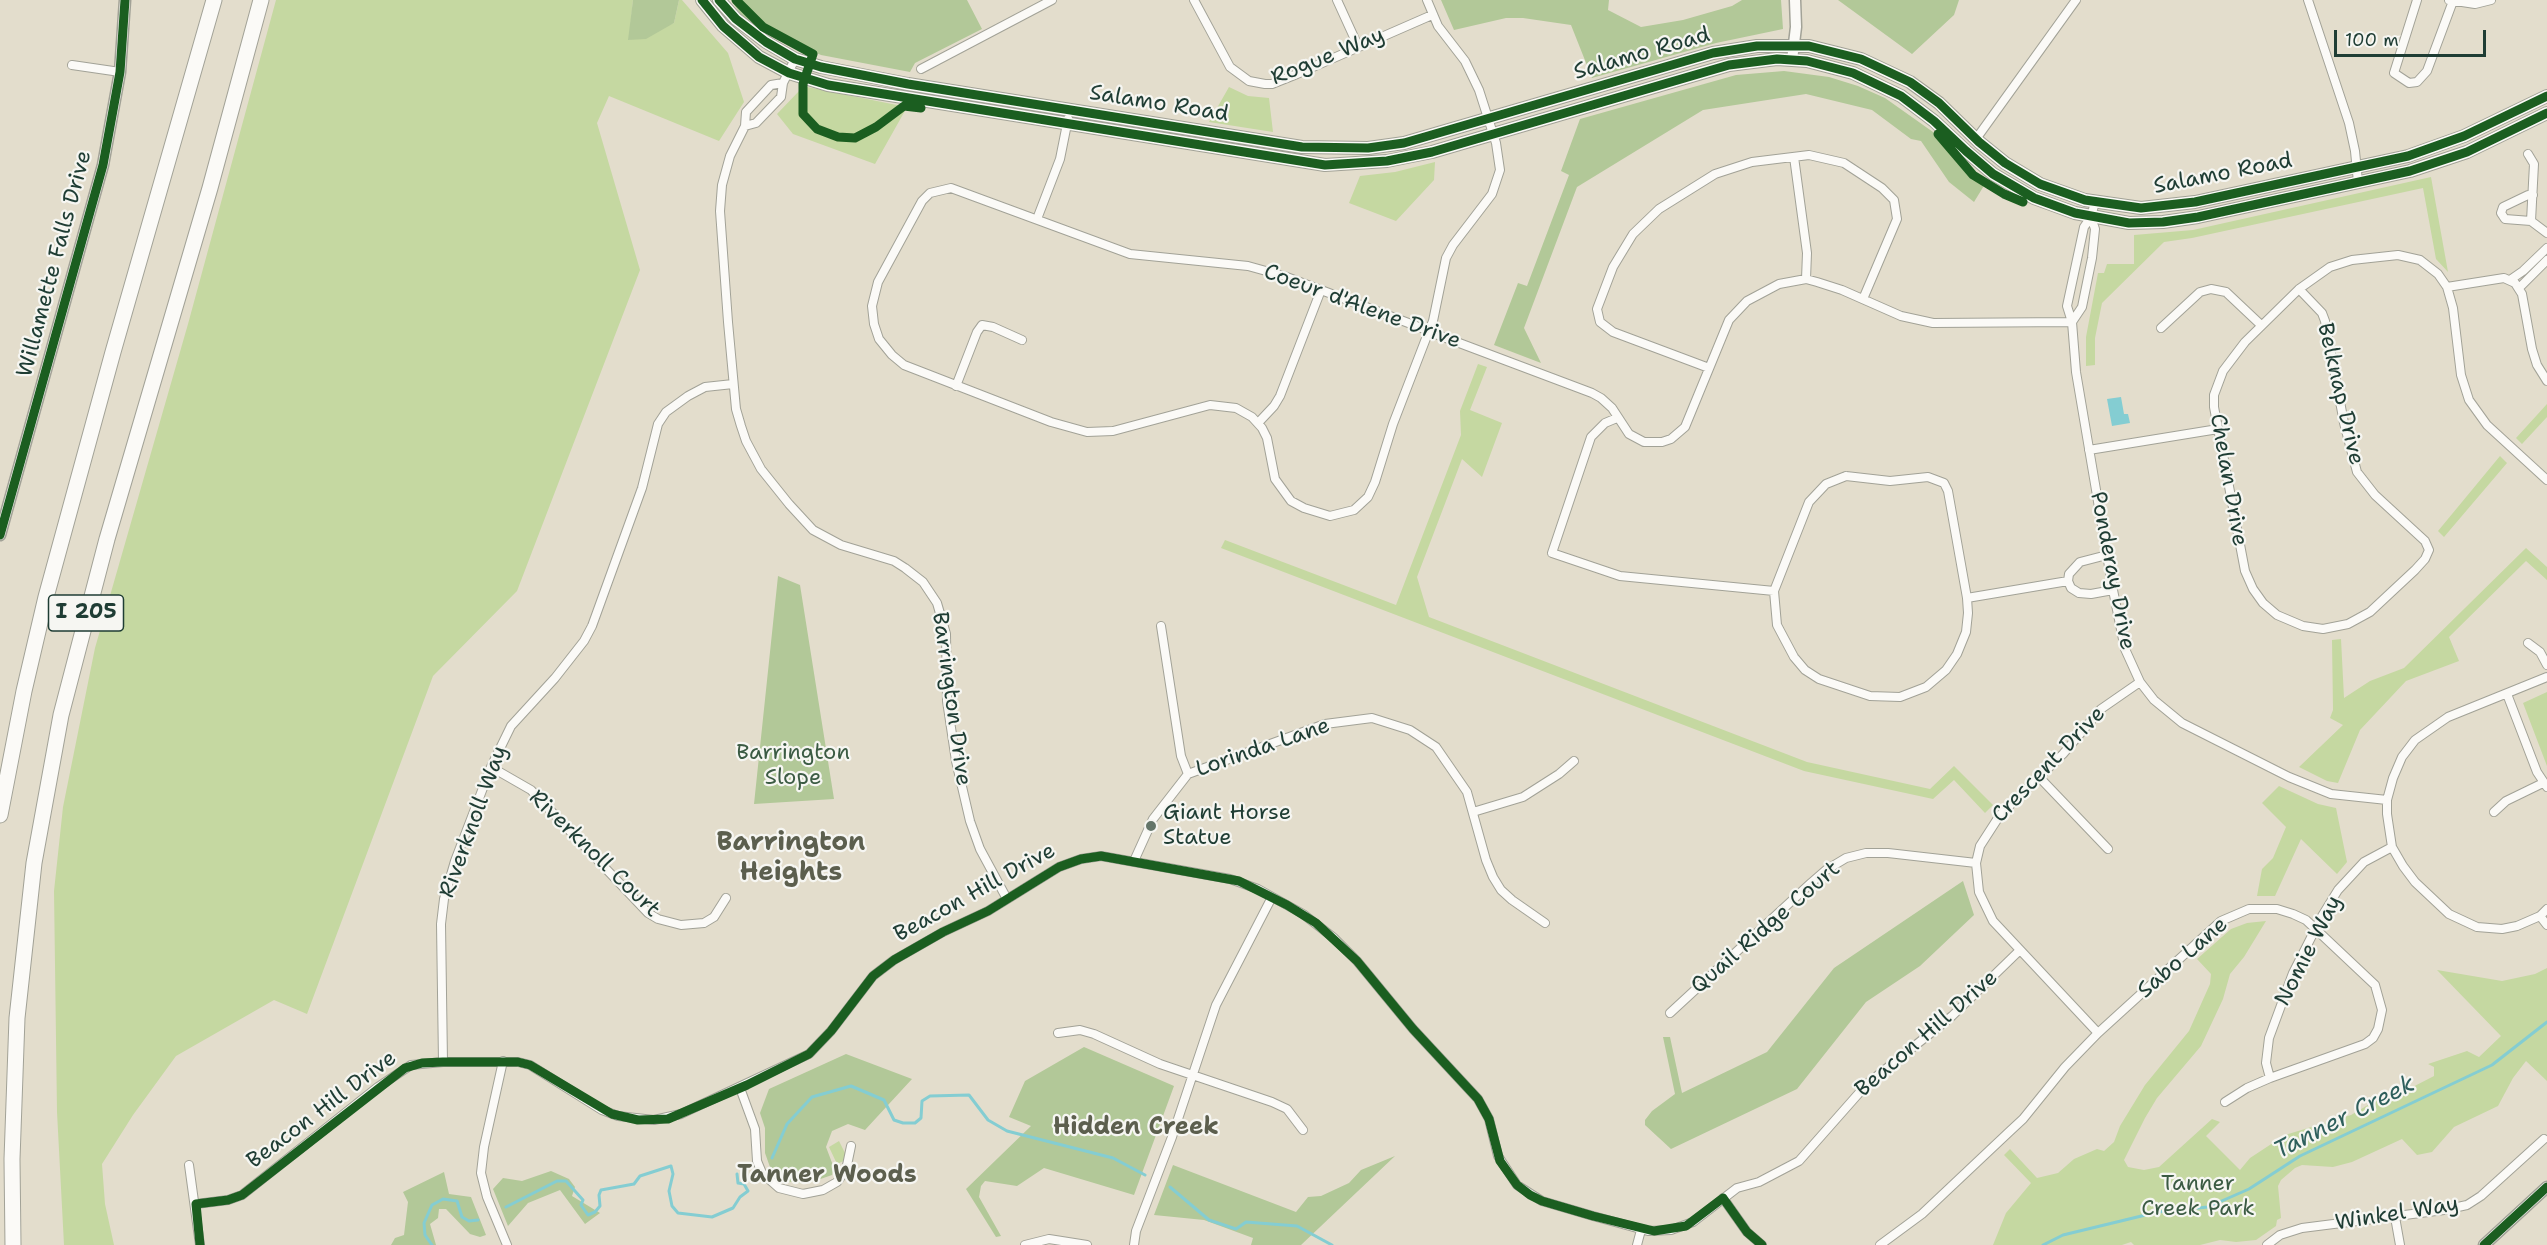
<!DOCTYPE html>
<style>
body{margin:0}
#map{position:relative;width:2547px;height:1245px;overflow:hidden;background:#e3ddcc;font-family:"Shantell Sans",sans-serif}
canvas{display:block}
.scale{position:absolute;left:2334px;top:30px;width:152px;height:27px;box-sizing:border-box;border:3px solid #1f3d34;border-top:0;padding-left:8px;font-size:18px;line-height:21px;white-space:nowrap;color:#1f3d34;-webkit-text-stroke:4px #f6f6f2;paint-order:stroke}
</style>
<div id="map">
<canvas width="2547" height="1245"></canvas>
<div class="scale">100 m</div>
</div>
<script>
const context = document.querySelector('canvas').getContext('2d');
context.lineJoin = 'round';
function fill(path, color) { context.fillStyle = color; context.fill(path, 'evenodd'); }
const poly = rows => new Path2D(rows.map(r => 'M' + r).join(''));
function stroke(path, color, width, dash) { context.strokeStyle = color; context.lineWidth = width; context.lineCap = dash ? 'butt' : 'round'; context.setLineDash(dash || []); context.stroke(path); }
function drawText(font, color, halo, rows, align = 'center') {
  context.font = font + ' "Shantell Sans",sans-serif'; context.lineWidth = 4.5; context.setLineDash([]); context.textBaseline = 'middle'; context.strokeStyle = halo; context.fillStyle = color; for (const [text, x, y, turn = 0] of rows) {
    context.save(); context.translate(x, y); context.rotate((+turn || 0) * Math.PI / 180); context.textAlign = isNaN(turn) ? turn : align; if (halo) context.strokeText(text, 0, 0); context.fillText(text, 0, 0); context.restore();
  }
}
fill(poly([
 [276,0,633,0,629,40,674,23,679,0,682,0,728,53,744,102,719,141,609,96,597,123,640,270,517,591,433,676,307,1014,274,1000,176,1056,133,1115,102,1164,105,1204,114,1245,64,1245,57,1112,54,891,63,807,95,648,188,324],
 [807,87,902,106,906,109,875,164,793,134,777,114,800,90],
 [1229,87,1248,96,1269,98,1273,132,1209,122],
 [1435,162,1434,180,1396,221,1349,203,1360,176,1395,172],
 [2431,177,2448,272,2436,259,2423,188,2192,238,2164,242,2102,303,2095,338,2095,365,2086,366,2086,337,2098,273,2104,273,2107,264,2134,264,2134,235,2193,230],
 [1478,364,1487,367,1470,410,1502,423,1482,477,1462,459,1417,577,1429,617,1807,762,1930,789,1954,766,1993,805,1985,813,1954,780,1933,799,1804,771,1221,548,1225,540,1396,605,1461,435,1460,411],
 [2547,404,2547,417,2522,444,2516,438],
 [2500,456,2507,463,2444,537,2438,531],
 [2526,548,2547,567,2547,580,2526,561,2449,637,2459,661,2406,681,2360,730,2338,783,2327,781,2299,767,2343,725,2330,718,2333,710,2332,640,2341,639,2344,698,2370,681,2404,668],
 [2547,692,2547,766,2523,703],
 [2279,786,2318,804,2336,808,2347,862,2337,874,2301,839,2275,896,2257,896,2262,869,2273,858,2286,827,2262,803],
 [2266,921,2244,957,2230,974,2223,999,2201,1046,2157,1098,2145,1118,2124,1160,2128,1167,2144,1170,2159,1167,2212,1119,2220,1122,2206,1136,2240,1170,2250,1158,2285,1135,2351,1115,2395,1089,2403,1092,2434,1076,2434,1067,2428,1064,2467,1051,2479,1057,2501,1036,2437,970,2502,981,2535,974,2547,968,2547,1081,2526,1061,2513,1078,2498,1106,2454,1127,2432,1152,2417,1155,2402,1139,2352,1162,2333,1167,2302,1165,2295,1168,2281,1180,2278,1186,2281,1218,2277,1220,2276,1226,2256,1240,2236,1242,2220,1240,2200,1245,2134,1245,2131,1242,2122,1245,1993,1245,2006,1213,2031,1183,2004,1155,2010,1149,2037,1178,2058,1173,2074,1159,2097,1149,2104,1151,2114,1142,2120,1126,2145,1085,2189,1031,2210,984,2211,974,2197,959,2231,929,2247,923],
 [839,1141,848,1159,837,1164,829,1147]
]), '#c5d8a1');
fill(poly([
 [633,0,679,0,674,23,646,39,628,40],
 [731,0,967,0,982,29,915,63,910,72,821,55,746,22],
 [1441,0,1609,0,1608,10,1641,27,1683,20,1732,6,1742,0,1781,0,1783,29,1716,43,1592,78,1571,25,1523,18,1506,18,1454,30],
 [1838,0,1959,0,1954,15,1912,54],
 [1784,71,1829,77,1858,86,1885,98,1933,132,1963,168,1985,184,1974,202,1949,182,1921,141,1911,139,1872,110,1806,94,1703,110,1577,187,1524,328,1541,363,1494,345,1518,283,1527,286,1569,175,1561,171,1580,119,1736,75],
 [778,576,800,585,834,799,754,804],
 [1963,881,1974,915,1920,966,1866,1002,1797,1089,1671,1149,1645,1125,1645,1120,1652,1111,1675,1094,1663,1037,1670,1037,1682,1093,1767,1052,1834,968],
 [1084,1047,1174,1086,1134,1195,1044,1168,1017,1186,985,1181,981,1186,979,1197,1001,1236,996,1237,966,1189,1031,1126,1009,1117,1025,1081],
 [846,1054,912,1079,865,1130,848,1124,832,1131,826,1147,834,1168,832,1175,806,1184,785,1181,770,1167,765,1153,765,1128,760,1113,769,1089],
 [1395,1156,1301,1245,1251,1245,1253,1238,1204,1220,1154,1215,1173,1165,1296,1212,1308,1197,1321,1196,1349,1183,1361,1170],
 [551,1171,569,1179,575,1187,572,1196,600,1213,585,1224,560,1190,528,1203,508,1226,493,1189,503,1178,522,1181],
 [444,1172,449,1194,471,1197,486,1235,480,1237,470,1234,446,1209,439,1209,438,1218,430,1224,436,1245,391,1245,395,1238,404,1235,408,1202,403,1192]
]), '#b2c898');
fill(poly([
 [2121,397,2124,414,2128,414,2130,423,2112,426,2107,399]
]), '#84cdd2');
stroke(poly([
 [772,1158,787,1124,812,1097,851,1086,884,1100,894,1120,903,1123,915,1123,921,1118,922,1101,930,1096,969,1095,988,1120,1007,1131,1113,1158,1145,1175],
 [1170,1187,1209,1220,1236,1229,1246,1222,1297,1226,1332,1245],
 [506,1207,557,1181,566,1181,583,1200,581,1205,588,1215,595,1212,600,1206,599,1195,601,1190,634,1184,640,1176,671,1166,673,1174,669,1191,672,1206,678,1213,712,1217,733,1208,740,1197,748,1191,744,1184,738,1183,737,1174],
 [432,1245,425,1235,424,1223,432,1205,443,1199,457,1201,462,1217,469,1221,478,1220],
 [2043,1245,2063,1235,2158,1212,2208,1207,2249,1189,2300,1156,2492,1065,2547,1022]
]), '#84cdd2', 3);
const minor = poly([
 [1194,0,1230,67,1249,81,1265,84,1272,84,1297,74,1432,15],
 [1337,0,1358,46],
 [1427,0,1438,26,1465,61,1479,90,1496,143,1500,170,1492,194,1453,245,1446,258,1433,321,1425,341,1393,424,1375,482,1368,497,1354,510,1330,516,1304,508,1291,501,1275,479,1267,438,1262,428,1252,417,1236,408,1210,405,1113,431,1087,432,1051,422,904,365,892,355,879,339,874,324,872,306,878,282,922,201,930,193,951,188,1130,254,1248,266,1284,276,1419,327,1429,331,1438,335,1592,393,1601,398,1612,408,1629,434,1644,442,1662,442,1671,439,1685,427,1729,320,1747,301,1779,284,1806,279,1817,282,1842,290,1901,316,1933,323,2072,322],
 [2308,0,2349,123,2355,151,2358,182],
 [2417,0,2394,73,2409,83,2417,82,2427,71,2453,1],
 [2449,0,2475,4,2491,0],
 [72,65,120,72],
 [921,69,1052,0],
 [783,83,771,85,746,112,745,126,730,156,722,185,720,211,728,322,736,409,741,426,746,441,761,469,789,504,813,530,841,545,894,561,905,568,923,582,937,603,946,634,947,701,956,761,970,821,980,849,1007,899],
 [745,126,756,123,781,97,783,83,795,59],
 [1976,139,2076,0],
 [2528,154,2534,164,2531,221,2547,233],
 [1794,157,1807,253,1806,279],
 [2095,202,2091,217,2084,227,2067,306,2072,322,2076,372,2113,590,2125,649,2140,682,2154,700,2182,723,2289,777,2331,794,2387,800],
 [1037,219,1060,159,1068,119],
 [2531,221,2505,219,2501,213,2503,207,2528,195,2533,195],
 [2510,280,2523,271,2547,248],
 [2447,287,2504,278,2515,283,2522,294,2532,349,2537,365,2547,381],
 [2519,288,2547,260],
 [2299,289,2322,313,2325,321,2344,423,2357,472,2375,495,2425,541,2429,550,2425,559,2415,570,2370,612,2348,624,2323,629,2303,626,2277,615,2263,603,2253,589,2245,571,2214,407,2214,395,2223,371,2245,342,2299,289,2330,267,2352,260,2398,255,2420,260,2438,274,2447,287,2453,308,2461,375,2469,400,2487,425,2547,480],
 [2072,322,2082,307,2092,258,2095,229,2091,217],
 [2161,328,2200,292,2211,289,2226,292,2261,325],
 [1709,368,1613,332,1600,322,1597,309,1613,267,1633,234,1659,209,1715,174,1752,162,1809,155,1844,163,1882,188,1894,200,1897,219,1863,299],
 [956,386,977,332,982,325,993,327,1022,340],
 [1617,418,1605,423,1591,437,1552,553,1620,576,1774,591],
 [1258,423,1274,406,1280,396,1321,290],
 [2089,450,2218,429],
 [1846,476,1890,481,1928,477,1944,483,1948,491,1967,598,1968,613,1966,632,1957,654,1946,670,1926,687,1900,697,1870,696,1819,679,1805,670,1794,657,1777,625,1774,591,1809,502,1826,484,1846,476],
 [2107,555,2080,562,2069,574,2068,581,2071,588,2079,593,2091,594,2113,590],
 [1967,598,2068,581],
 [1161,626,1181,756,1188,774],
 [2528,643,2540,652,2547,665],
 [2547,677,2448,717,2415,740,2402,757,2393,778,2387,800,2387,814,2392,847,2403,866,2415,882,2449,914,2477,927,2502,929,2517,926,2540,916,2547,909],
 [2507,694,2537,772,2547,787],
 [491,767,531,790,648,913,658,919,681,925,704,923,714,917,726,898],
 [2040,778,2108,849],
 [1473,812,1523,797,1559,774,1574,761],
 [2494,812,2506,801,2543,783],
 [1134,861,1153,819,1188,774,1325,724,1372,718,1410,730,1436,747,1467,792,1486,860,1493,877,1501,890,1512,900,1545,923],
 [2540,916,2547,925],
 [1670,1013,1811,883,1826,870,1846,858,1866,853,1888,853,1976,863],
 [1058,1033,1080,1030,1094,1034,1160,1064,1272,1102,1287,1109,1303,1130],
 [2098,1033,1993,921,1979,892,1976,863,1980,846,2000,815,2063,754,2101,709,2140,682],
 [503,1061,484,1147,481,1173,487,1197,507,1245],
 [443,1062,441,924,444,899,455,861,491,767,511,726,555,678,584,641,592,626,642,488,658,424,666,412,688,396,705,387,733,384],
 [2270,1078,2266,1063,2269,1038,2293,973,2322,916,2338,890,2364,862,2392,847],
 [740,1088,755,1129,757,1161,762,1173,779,1188,803,1194,823,1190,837,1182,846,1170,851,1146],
 [189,1165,200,1245],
 [1723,1198,1747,1232,1762,1245],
 [196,1204,228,1200,242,1195,378,1087,411,1065,443,1062,518,1062,530,1065,602,1110,618,1116,654,1120,681,1114,809,1054,831,1031,873,976,894,960,943,932,988,911,1059,867,1081,859,1101,856,1230,879,1258,889,1303,914,1334,938,1357,961,1413,1029,1478,1099,1489,1119,1498,1156,1517,1185,1542,1201,1593,1216,1648,1231,1671,1230,1693,1222,1737,1188,1759,1182,1799,1161,1867,1084,1952,1016,2019,951],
 [2395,1217,2400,1245],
 [1025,1245,1049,1239,1087,1245],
 [1134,1245,1136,1231,1172,1137,1216,1005,1272,897],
 [1637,1245,1641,1230],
 [1880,1245,1922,1214,2009,1132,2023,1119,2065,1067,2098,1033,2221,921,2249,909,2277,909,2293,914,2306,920,2375,985,2382,1010,2378,1029,2373,1038,2365,1044,2270,1078,2247,1088,2225,1102],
 [2267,1245,2280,1235,2302,1228,2444,1210,2467,1205,2481,1196,2544,1139]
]);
const tertiary = poly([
 [1792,60,1796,27,1795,0],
 [0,535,103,165,120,72,125,0],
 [2484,1245,2547,1187]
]);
const secondary = poly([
 [702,0,723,26,759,57,789,73,828,85,1325,165,1387,161,1432,152,1729,65,1777,59,1807,61,1853,73,1901,96,1934,121,1966,151,1993,174,2034,198,2075,213,2129,223,2163,222,2198,217,2410,171,2467,152,2547,113],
 [719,0,736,19,766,42,795,59,821,67,908,84,1302,147,1368,148,1404,143,1713,53,1757,46,1809,46,1861,59,1910,82,1939,103,1979,142,2005,163,2040,184,2085,200,2141,208,2195,202,2408,156,2464,136,2547,96]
]);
const motorway = poly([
 [0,815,24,691,46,597,113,352,214,0],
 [13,1245,12,1159,17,1018,34,863,61,715,107,539,210,188,261,0]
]);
stroke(minor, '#a2a297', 10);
stroke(tertiary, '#a2a297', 13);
stroke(secondary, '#a2a297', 14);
stroke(motorway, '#a2a297', 17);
stroke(minor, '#fbfaf7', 8);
stroke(tertiary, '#fbfaf7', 10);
stroke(secondary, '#fbfaf7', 12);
stroke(motorway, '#fbfaf7', 15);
stroke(poly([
 [702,0,723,26,759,57,789,73,828,85,1325,165,1387,161,1432,152,1729,65,1777,59,1807,61,1853,73,1901,96,1934,121,1966,151,1993,174,2034,198,2075,213,2129,223,2163,222,2198,217,2410,171,2467,152,2547,113],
 [719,0,736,19,766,42,795,59,821,67,908,84,1302,147,1368,148,1404,143,1713,53,1757,46,1809,46,1861,59,1910,82,1939,103,1979,142,2005,163,2040,184,2085,200,2141,208,2195,202,2408,156,2464,136,2547,96],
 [736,0,763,27,813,54,803,84,803,114,817,129,838,137,855,138,876,127,904,106,921,108],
 [1938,134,1973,175,2004,194,2023,202],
 [0,535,103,165,120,72,125,0],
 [200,1245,196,1204,228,1200,242,1195,405,1068,422,1063,443,1062,518,1062,530,1065,612,1114,638,1120,668,1119,747,1085,809,1054,831,1031,873,976,894,960,943,932,988,911,1059,867,1081,859,1101,856,1239,881,1287,905,1316,923,1357,961,1413,1029,1478,1099,1489,1119,1500,1161,1517,1185,1530,1195,1542,1201,1593,1216,1654,1231,1686,1226,1723,1198,1747,1232,1762,1245],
 [2484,1245,2547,1187]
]), '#1b5e20', 9);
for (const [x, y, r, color] of [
 [1151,826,6,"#647569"]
]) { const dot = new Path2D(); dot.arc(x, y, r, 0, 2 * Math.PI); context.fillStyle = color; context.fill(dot); stroke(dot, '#f6f6f2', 2); }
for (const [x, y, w] of [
 [86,613,75]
]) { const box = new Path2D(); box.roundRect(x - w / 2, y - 18, w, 36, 4.5); context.fillStyle = '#f6f6f2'; context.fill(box); stroke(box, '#1f3d34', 1.5); }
drawText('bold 21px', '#1f3d34', null, [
 ["I 205",86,613]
]);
drawText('22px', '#1f3d34', '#f6f6f2', [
 ["Salamo Road",1642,54,-16],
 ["Rogue Way",1328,57,-22],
 ["Salamo Road",1159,104,9],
 ["Salamo Road",2223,174,-11],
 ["Willamette Falls Drive",55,264,-75],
 ["Coeur d'Alene Drive",1362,307,20],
 ["Belknap Drive",2340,394,77],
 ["Chelan Drive",2228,480,80],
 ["Ponderay Drive",2112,571,79],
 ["Barrington Drive",951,699,82],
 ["Lorinda Lane",1263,748,-19],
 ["Crescent Drive",2049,765,-46],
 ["Riverknoll Way",474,822,-70],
 ["Riverknoll Court",594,854,44],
 ["Beacon Hill Drive",975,893,-29],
 ["Quail Ridge Court",1766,928,-41],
 ["Nomie Way",2309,951,-63],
 ["Sabo Lane",2183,958,-41],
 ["Beacon Hill Drive",1927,1034,-41],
 ["Beacon Hill Drive",322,1110,-37],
 ["Winkel Way",2397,1214,-9]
]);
drawText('22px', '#3b5b43', '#f6f6f2', [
 ["Barrington",793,753],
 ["Slope",793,778],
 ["Tanner",2198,1184],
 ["Creek Park",2198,1209]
]);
drawText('22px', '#1f3d34', '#f6f6f2', [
 ["Giant Horse",1163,813],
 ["Statue",1163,838]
], 'left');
drawText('italic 24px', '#2e5f5c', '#f6f6f2', [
 ["Tanner Creek",2345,1118,-27]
]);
drawText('bold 24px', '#5c5f4e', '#f6f6f2', [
 ["Hidden Creek",1136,1128],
 ["Tanner Woods",827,1176]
]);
drawText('bold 26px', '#5c5f4e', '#f6f6f2', [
 ["Barrington",791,843],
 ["Heights",791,873]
]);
</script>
